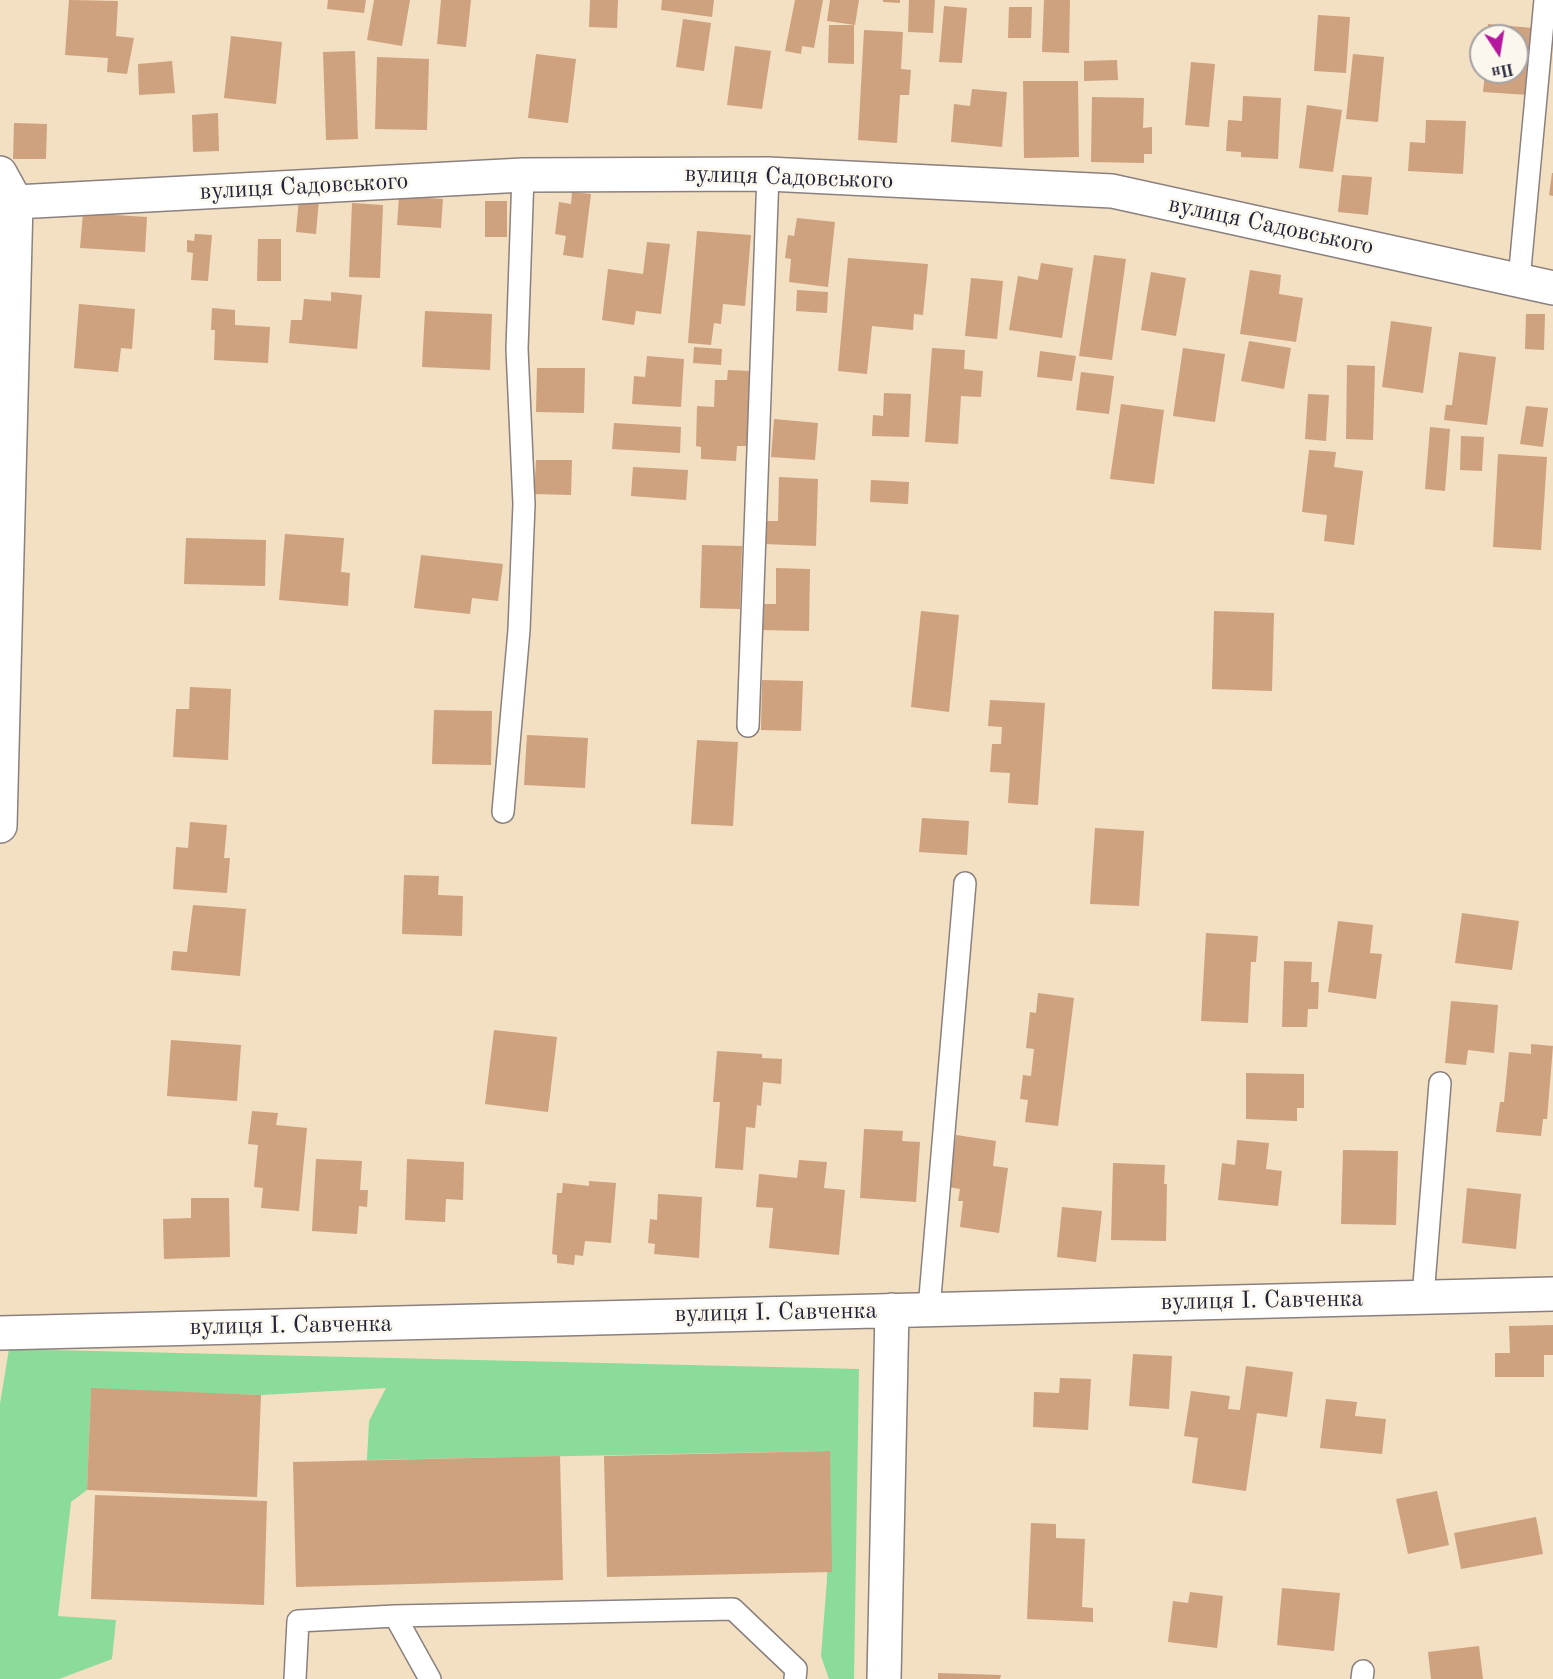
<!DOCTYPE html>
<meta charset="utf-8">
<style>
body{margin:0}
#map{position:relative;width:1553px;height:1679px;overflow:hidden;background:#f3dfc2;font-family:"Old Standard TT",serif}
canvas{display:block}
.north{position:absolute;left:1469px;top:24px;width:60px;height:60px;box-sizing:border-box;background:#fbf7ec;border:2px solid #a4a2a5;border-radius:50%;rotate:168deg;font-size:16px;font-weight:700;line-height:24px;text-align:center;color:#22223b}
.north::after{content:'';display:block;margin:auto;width:21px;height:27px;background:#b5179e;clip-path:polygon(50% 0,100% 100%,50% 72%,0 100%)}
</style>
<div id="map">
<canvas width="1553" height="1679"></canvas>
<div class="north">Пн</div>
</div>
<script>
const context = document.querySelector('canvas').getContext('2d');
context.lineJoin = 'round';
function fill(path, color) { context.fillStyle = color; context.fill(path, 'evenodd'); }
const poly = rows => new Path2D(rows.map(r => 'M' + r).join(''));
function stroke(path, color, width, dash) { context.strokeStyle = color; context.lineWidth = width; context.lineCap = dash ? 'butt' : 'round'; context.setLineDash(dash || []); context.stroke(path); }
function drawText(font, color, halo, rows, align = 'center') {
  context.font = font + ' "Old Standard TT",serif'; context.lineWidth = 5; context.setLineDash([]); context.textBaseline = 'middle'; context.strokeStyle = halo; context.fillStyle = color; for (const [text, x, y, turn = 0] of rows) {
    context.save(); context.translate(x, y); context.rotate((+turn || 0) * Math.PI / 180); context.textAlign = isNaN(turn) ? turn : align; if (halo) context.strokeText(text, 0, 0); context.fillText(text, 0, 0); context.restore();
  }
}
fill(poly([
 [9,1349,859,1369,854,1679,829,1679,821,1656,827,1580,829,1451,367,1460,369,1421,386,1388,261,1395,91,1389,87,1490,71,1502,58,1616,116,1620,112,1659,59,1679,0,1679,0,1404]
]), '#8bdb9a');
fill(poly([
 [69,0,118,1,116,36,134,38,127,74,107,72,108,58,65,55],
 [328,0,366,0,364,13,327,9],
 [374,0,410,0,402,46,367,40],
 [441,0,471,0,466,47,437,44],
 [590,0,618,0,617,28,589,27],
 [662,0,714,0,712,17,661,10],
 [795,0,823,0,814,48,802,46,801,54,785,51],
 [830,0,859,0,855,25,827,21],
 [883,0,900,0,900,3,883,2],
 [909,0,935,0,933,33,908,32],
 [1044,0,1070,0,1069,53,1042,52],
 [944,6,967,8,962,63,939,62],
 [1009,7,1032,7,1031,38,1008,38],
 [1318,15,1350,17,1346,73,1314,71],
 [683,19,711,23,704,71,676,67],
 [1488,24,1533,28,1528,95,1483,92,1485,72,1517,72,1517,36,1487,36],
 [829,25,854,25,854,64,828,63],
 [864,30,903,32,901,69,911,70,909,95,900,95,897,143,858,140],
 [231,36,282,42,276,104,224,98],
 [735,46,771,51,762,109,727,105],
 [355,51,358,139,326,140,323,52],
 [536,54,576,59,568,123,528,118],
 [1353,54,1384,57,1378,122,1346,119],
 [377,57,429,59,427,130,375,129],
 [1117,60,1118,80,1084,81,1084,61],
 [172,61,175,93,139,95,138,64],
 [1191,62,1215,64,1209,127,1185,125],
 [1023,81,1078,81,1079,157,1024,158],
 [972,89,1007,92,1002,147,951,142,954,104,970,106],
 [1243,96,1281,98,1278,159,1241,157,1241,152,1226,151,1228,120,1242,121],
 [1092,97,1144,98,1143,128,1152,127,1152,154,1144,154,1144,163,1091,162],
 [1307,105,1342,110,1333,172,1299,168],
 [218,113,219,151,193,152,192,115],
 [1426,120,1466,121,1463,174,1408,171,1410,142,1425,143],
 [14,123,47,124,46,159,13,159],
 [1552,173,1553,173,1553,196,1549,195],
 [1342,175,1372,177,1368,215,1338,212],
 [572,192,591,194,583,258,563,255,566,236,555,234,559,202,571,204],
 [399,196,443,199,441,228,397,225],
 [299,198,319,199,316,234,296,232],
 [485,201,507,201,507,237,485,237],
 [352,203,383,205,380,278,349,277],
 [83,213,147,217,145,252,80,248],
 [797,218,835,222,828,287,789,282,791,259,785,258,788,235,794,236],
 [697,231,751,235,745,306,723,304,721,324,714,323,711,345,688,343],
 [195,234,212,235,208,281,191,280,193,253,187,252,187,240,194,241],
 [258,239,281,239,281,281,257,281],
 [647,242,670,244,661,314,636,311,634,325,602,320,608,269,643,274],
 [1094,255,1126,259,1112,360,1079,356],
 [848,258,928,264,923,315,914,314,913,330,872,326,867,374,838,371],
 [1041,263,1073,268,1062,338,1009,330,1018,276,1038,280],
 [1250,270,1281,275,1279,294,1303,298,1296,342,1240,334],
 [1151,272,1186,278,1176,336,1141,330],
 [971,278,1003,281,997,339,965,336],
 [797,290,828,292,827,313,796,311],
 [331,292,362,295,357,349,289,343,291,320,302,320,304,299,331,301],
 [79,304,135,309,132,349,121,348,118,372,74,368],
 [212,308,235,310,235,325,270,327,268,363,214,360,215,330,211,330],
 [425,311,492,314,490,370,422,367],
 [1526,314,1545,314,1544,350,1525,349],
 [1391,321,1432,327,1423,393,1382,387],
 [1249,341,1291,348,1284,389,1241,381],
 [694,347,722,349,721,365,693,363],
 [932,348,965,350,964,369,983,371,981,397,961,396,958,444,925,442],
 [1183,348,1225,354,1215,422,1173,416],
 [1040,351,1076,356,1072,381,1037,377],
 [1459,352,1496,357,1487,425,1444,420,1446,405,1452,405],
 [647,356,684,359,681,407,632,404,634,376,645,377],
 [1347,365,1375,366,1373,440,1346,439],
 [537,368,585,368,584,413,536,412],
 [728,370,750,371,747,446,737,446,736,461,701,459,701,447,696,446,697,406,714,407,715,380,727,380],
 [1081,372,1114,376,1109,414,1076,410],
 [884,393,911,394,909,437,872,436,873,415,883,416],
 [1308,394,1329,395,1326,441,1305,439],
 [1121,404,1164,410,1154,484,1110,479],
 [1526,406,1548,408,1543,447,1520,444],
 [774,419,818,423,815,460,771,457],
 [614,423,681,427,680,453,612,449],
 [1430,427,1450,429,1445,491,1425,489],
 [1461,436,1484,437,1482,471,1460,470],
 [1309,450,1336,452,1334,467,1363,471,1354,545,1324,541,1327,515,1302,512],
 [1498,454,1547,457,1541,550,1493,547],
 [536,460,572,460,571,495,534,494],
 [633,467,688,470,686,500,631,496],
 [779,477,818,479,816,546,764,544,765,521,778,521],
 [871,480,909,482,908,504,870,502],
 [285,534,344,538,341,572,350,573,348,606,279,600],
 [186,538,266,540,265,586,184,584],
 [702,545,742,546,740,609,700,608],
 [421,555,503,564,498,601,472,598,470,614,414,608],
 [776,568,810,569,809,631,760,630,760,604,776,604],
 [921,611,959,615,949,712,911,707],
 [1214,611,1274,613,1272,691,1212,689],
 [762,680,803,681,801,731,761,730],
 [190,687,231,689,228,760,173,757,176,709,189,709],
 [990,700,1045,703,1038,805,1008,803,1010,773,990,772,992,744,1001,744,1002,727,988,726],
 [434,710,492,711,491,765,432,764],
 [527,735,588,738,585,788,524,785],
 [697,740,738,742,733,826,691,824],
 [922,818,969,821,967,855,919,852],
 [190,822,227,825,224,858,230,858,227,893,173,889,176,847,188,848],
 [1095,828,1144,831,1139,906,1090,904],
 [404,875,439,876,438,895,463,896,462,936,402,934],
 [193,905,246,909,240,976,171,970,173,951,187,952],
 [1462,913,1519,921,1512,970,1455,963],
 [1338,921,1373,925,1370,953,1382,954,1376,999,1328,992],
 [1206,933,1258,936,1256,962,1251,962,1248,1023,1201,1021],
 [1284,961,1312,962,1311,982,1319,982,1318,1009,1308,1009,1307,1027,1282,1027],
 [1038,993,1074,998,1058,1126,1025,1122,1028,1100,1020,1099,1023,1075,1031,1076,1034,1049,1026,1048,1030,1012,1036,1013],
 [1451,1001,1498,1005,1494,1053,1468,1050,1466,1065,1445,1063],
 [494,1030,557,1037,548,1112,485,1104],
 [171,1040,241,1045,237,1101,167,1096],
 [1531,1044,1553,1046,1547,1119,1543,1119,1541,1136,1496,1132,1500,1102,1504,1102,1509,1052,1531,1054],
 [717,1051,762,1054,762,1058,782,1059,781,1084,763,1082,761,1106,757,1105,755,1128,746,1127,743,1170,715,1168,720,1102,713,1102],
 [1246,1073,1304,1074,1304,1108,1297,1108,1297,1121,1246,1119],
 [252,1111,278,1113,276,1125,307,1128,299,1211,261,1208,263,1188,254,1187,258,1145,248,1144],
 [864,1129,903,1131,902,1141,920,1142,916,1202,860,1198],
 [956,1135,996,1141,993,1166,1008,1168,999,1233,960,1227,963,1201,958,1201,960,1189,949,1187],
 [1237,1140,1269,1143,1266,1169,1282,1171,1278,1206,1218,1200,1222,1163,1235,1165],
 [1343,1150,1398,1151,1396,1225,1341,1224],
 [316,1159,362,1161,360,1190,368,1190,367,1207,359,1206,357,1234,312,1231],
 [407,1159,464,1162,463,1200,446,1199,445,1222,405,1220],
 [799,1160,827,1162,824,1188,845,1190,839,1255,769,1248,773,1208,756,1207,759,1174,797,1178],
 [1113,1163,1165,1165,1164,1184,1167,1184,1166,1241,1111,1240],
 [589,1181,616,1183,611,1243,585,1241,583,1256,575,1255,574,1265,557,1263,557,1255,552,1254,557,1193,562,1193,563,1183,589,1186],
 [1467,1188,1521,1194,1516,1249,1462,1243],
 [658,1194,702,1197,699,1258,654,1254,655,1244,648,1243,650,1219,657,1220],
 [191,1198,229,1198,230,1257,164,1259,163,1219,191,1218],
 [1062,1207,1102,1211,1096,1262,1057,1257],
 [1553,1325,1553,1355,1544,1355,1544,1377,1495,1377,1495,1353,1510,1353,1509,1326],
 [1133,1354,1172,1356,1169,1409,1129,1406],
 [1246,1366,1293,1372,1287,1417,1257,1413,1246,1491,1192,1483,1198,1438,1184,1436,1191,1391,1230,1396,1228,1409,1240,1410],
 [1060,1378,1091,1379,1088,1430,1033,1427,1034,1392,1059,1393],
 [91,1388,261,1395,257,1497,87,1490],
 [1326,1399,1357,1402,1355,1416,1386,1419,1382,1454,1320,1448],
 [830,1451,832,1572,607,1577,604,1456],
 [560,1456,563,1580,296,1587,293,1462],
 [1437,1491,1449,1545,1408,1554,1396,1499],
 [95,1495,267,1501,264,1605,91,1599],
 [1536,1517,1543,1554,1461,1569,1454,1533],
 [1031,1523,1056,1524,1056,1538,1085,1539,1082,1607,1093,1608,1093,1622,1027,1619],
 [1282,1588,1340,1593,1334,1651,1277,1645],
 [1190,1592,1223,1596,1217,1648,1168,1642,1173,1601,1188,1603],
 [1479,1646,1483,1679,1431,1679,1428,1652],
 [938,1673,1001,1675,1000,1679,938,1679]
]), '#cea17f');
const service = poly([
 [1519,280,1545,0],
 [748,726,768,174],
 [503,812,519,630,524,504,517,349,523,175],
 [1423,1297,1440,1083],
 [929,1309,965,883],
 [395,1616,430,1679],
 [295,1679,298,1621,395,1616,733,1609,796,1669,795,1679],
 [1362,1679,1363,1671]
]);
const minor = poly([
 [0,173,16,202,0,826],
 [16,202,523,175,768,174,1112,191,1553,288],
 [0,1333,1553,1294],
 [884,1679,892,1310]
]);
stroke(service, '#8a807e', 24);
stroke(minor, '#8a807e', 36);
stroke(service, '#fff', 21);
stroke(minor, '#fff', 33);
drawText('24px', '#22223b', '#fbf7ec', [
 ["вулиця Садовського",789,178,2],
 ["вулиця Садовського",304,187,-3],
 ["вулиця Садовського",1271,226,12],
 ["вулиця І. Савченка",1262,1301,-1],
 ["вулиця І. Савченка",776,1313,-1],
 ["вулиця І. Савченка",291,1326,-1]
]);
</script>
